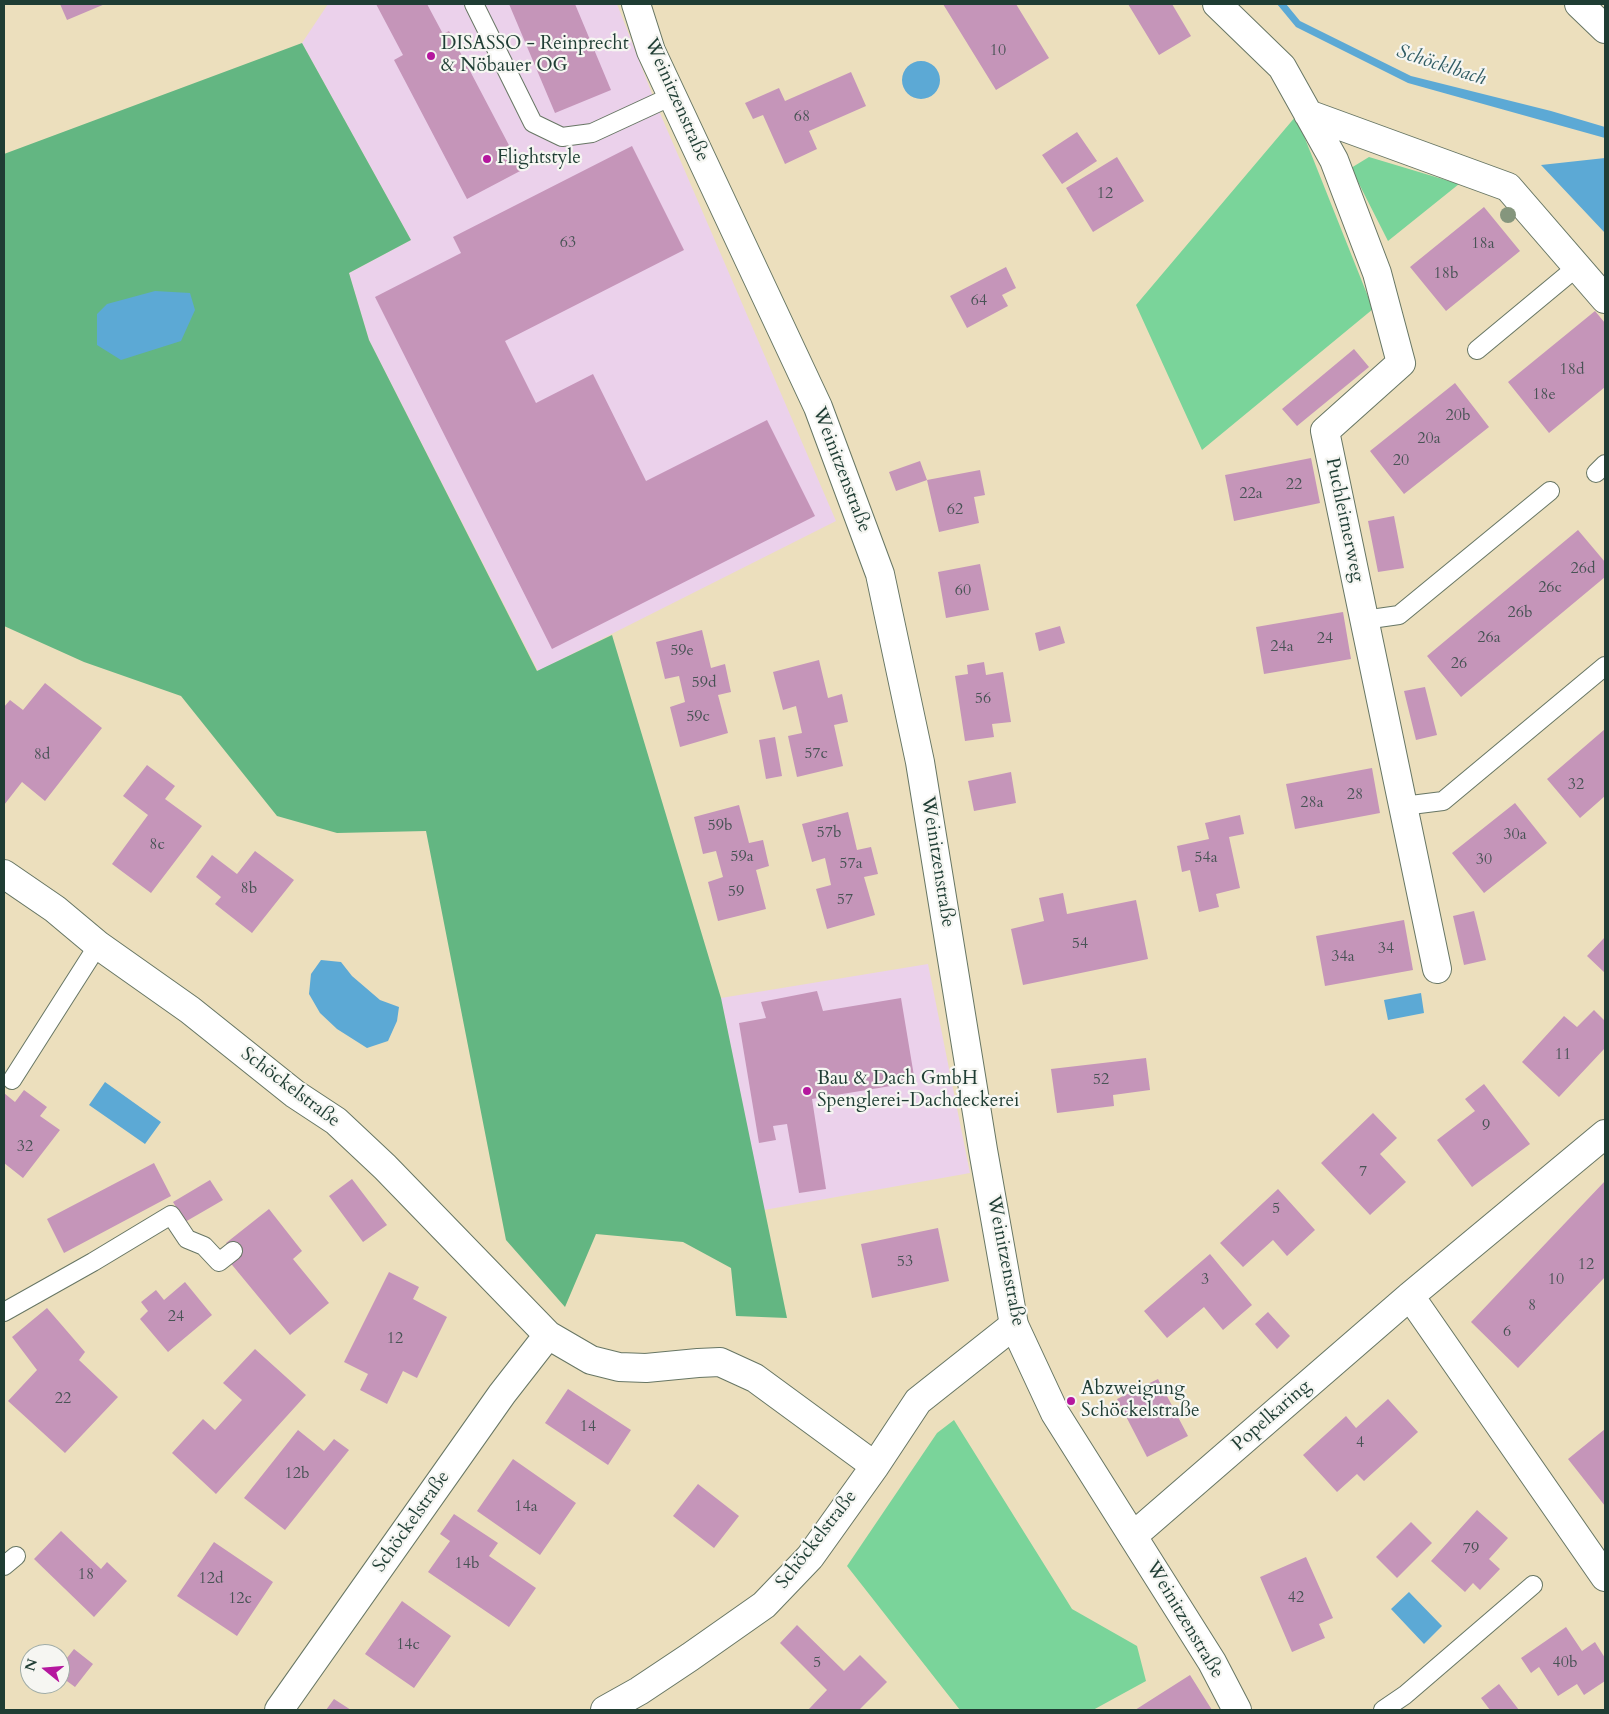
<!DOCTYPE html>
<meta charset="utf-8">
<style>
body{margin:0}
#map{position:relative;width:1609px;height:1714px;overflow:hidden;background:#ecdfbd;font-family:Cardo,serif}
canvas{display:block}
.frame{position:absolute;inset:0;border:5px solid #1f3d34;pointer-events:none}
.north{position:absolute;left:20px;top:1644px;width:50px;height:50px;box-sizing:border-box;background:#f6f6f2;border:1px solid #a0aca6;border-radius:50%;rotate:287deg;font-size:14px;font-weight:700;line-height:20px;text-align:center;color:#1f3d34}
.north::after{content:'';display:block;margin:auto;width:18px;height:22px;background:#b5179e;clip-path:polygon(50% 0,100% 100%,50% 72%,0 100%)}
</style>
<div id="map">
<canvas width="1609" height="1714"></canvas>
<div class="frame"></div>
<div class="north">N</div>
</div>
<script>
const context = document.querySelector('canvas').getContext('2d');
context.lineJoin = 'round';
function fill(path, color) { context.fillStyle = color; context.fill(path, 'evenodd'); }
const poly = rows => new Path2D(rows.map(r => 'M' + r).join(''));
function stroke(path, color, width, dash) { context.strokeStyle = color; context.lineWidth = width; context.lineCap = dash ? 'butt' : 'round'; context.setLineDash(dash || []); context.stroke(path); }
function drawText(font, color, halo, rows, align = 'center') {
  context.font = font + ' Cardo,serif'; context.lineWidth = 4.5; context.setLineDash([]); context.textBaseline = 'middle'; context.strokeStyle = halo; context.fillStyle = color; for (const [text, x, y, turn = 0] of rows) {
    context.save(); context.translate(x, y); context.rotate((+turn || 0) * Math.PI / 180); context.textAlign = isNaN(turn) ? turn : align; if (halo) context.strokeText(text, 0, 0); context.fillText(text, 0, 0); context.restore();
  }
}
fill(poly([
 [328,4,617,4,656,104,836,521,538,671,369,340,349,273,411,240,302,43],
 [928,964,970,1173,764,1210,721,998]
]), '#ebd1eb');
fill(poly([
 [1296,116,1373,309,1202,450,1136,305],
 [1369,157,1459,184,1388,241,1351,168],
 [954,1420,1072,1609,1137,1646,1146,1681,1093,1710,960,1710,847,1566,937,1433]
]), '#7ad49a');
fill(poly([
 [302,43,411,240,349,273,369,340,537,671,612,635,721,998,787,1318,736,1316,731,1268,683,1242,596,1234,565,1307,506,1240,426,831,337,833,277,816,181,696,84,662,4,626,4,154]
]), '#63b682');
fill(poly([
 [1277,4,1286,4,1300,21,1411,76,1551,111,1605,127,1605,138,1408,83,1296,27],
 '902 80a19 19 0 1 1 38 0a19 19 0 1 1-38 0Z',
 [1605,158,1605,233,1541,165],
 [155,291,190,293,195,310,181,341,121,360,97,345,97,314,107,304],
 [321,960,341,962,352,976,380,1000,399,1007,397,1021,388,1041,367,1048,337,1029,320,1013,309,994,311,974],
 [1421,993,1424,1013,1388,1020,1384,1000],
 [105,1082,161,1122,145,1144,89,1105],
 [1409,1592,1442,1626,1424,1644,1391,1609]
]), '#5ca9d5');
fill(poly([
 [60,4,105,4,67,20],
 [376,4,427,4,443,34,449,31,522,170,467,199,394,60,403,55],
 [509,4,575,4,611,90,555,113],
 [943,4,1016,4,1049,58,996,90],
 [1128,4,1172,4,1191,36,1159,55],
 [851,72,866,106,809,131,817,149,785,164,763,115,753,119,745,103,779,88,785,101],
 [1077,132,1097,161,1062,184,1042,155],
 [632,146,684,250,505,341,536,403,593,374,646,481,767,420,815,516,552,649,375,297,461,253,453,237],
 [1117,157,1144,201,1093,232,1066,188],
 [1484,207,1520,251,1446,311,1410,267],
 [1006,267,1016,288,1002,295,1008,306,967,328,950,296],
 [1595,311,1605,323,1605,387,1549,433,1508,382],
 [1354,349,1369,367,1297,426,1282,409],
 [1455,383,1489,427,1404,494,1370,451],
 [1311,458,1320,503,1234,521,1225,475],
 [920,461,927,480,980,470,985,495,974,497,979,523,939,532,927,480,896,491,889,472],
 [1394,516,1404,568,1378,572,1368,521],
 [1578,530,1605,562,1605,577,1461,697,1427,656],
 [980,564,989,610,946,618,938,572],
 [1343,612,1351,659,1264,674,1256,627],
 [1060,626,1065,643,1039,651,1035,633],
 [702,630,711,668,725,664,731,692,718,695,728,733,680,747,670,707,685,702,679,676,665,679,656,642],
 [819,660,828,698,842,694,848,722,834,725,843,766,797,777,788,736,802,733,796,706,783,710,773,672],
 [984,662,986,675,1003,672,1011,722,992,724,994,737,965,741,955,676,968,674,967,665],
 [45,683,102,728,45,801,22,782,4,805,4,707,10,700,23,710],
 [1425,687,1437,735,1416,740,1404,691],
 [1605,729,1605,796,1580,818,1547,779],
 [775,737,782,776,766,779,759,740],
 [147,765,175,786,165,799,202,826,151,893,112,864,148,815,123,796],
 [1372,768,1380,813,1295,829,1286,784],
 [1011,772,1016,803,974,811,968,781],
 [1515,803,1547,843,1484,893,1452,853],
 [739,805,749,843,763,840,769,866,756,870,766,909,718,921,708,882,723,877,716,851,703,854,694,817],
 [848,812,857,850,871,847,878,874,864,877,875,915,827,929,816,889,831,885,825,858,812,862,802,824],
 [1240,815,1244,834,1229,837,1240,888,1216,894,1219,907,1199,912,1190,870,1182,872,1177,846,1209,839,1205,823],
 [255,851,294,880,252,933,215,904,221,897,196,877,212,855,237,874],
 [1063,893,1067,914,1136,900,1148,959,1023,985,1011,929,1044,921,1039,898],
 [1474,911,1486,960,1464,965,1453,916],
 [1404,920,1413,970,1325,986,1316,936],
 [1605,937,1605,973,1587,956],
 [817,991,823,1011,901,998,915,1082,812,1099,826,1189,799,1193,787,1124,773,1126,776,1140,759,1143,739,1023,766,1018,761,1002],
 [1594,1010,1605,1021,1605,1048,1559,1097,1522,1062,1564,1016,1577,1027],
 [1146,1058,1150,1090,1113,1095,1114,1106,1057,1113,1051,1069],
 [1484,1084,1530,1144,1472,1187,1437,1140,1475,1111,1465,1099],
 [24,1090,47,1107,40,1116,60,1130,23,1178,4,1163,4,1093,15,1102],
 [1373,1113,1397,1138,1380,1154,1406,1182,1370,1215,1321,1163],
 [154,1163,171,1196,64,1253,47,1219],
 [352,1179,387,1225,363,1242,329,1196],
 [210,1180,223,1200,185,1222,173,1202],
 [1605,1181,1605,1277,1518,1368,1471,1322],
 [1278,1189,1315,1230,1287,1256,1273,1240,1243,1267,1220,1243],
 [269,1209,302,1251,293,1259,329,1303,290,1335,228,1260,235,1254,226,1243],
 [938,1228,949,1281,872,1298,861,1244],
 [1210,1254,1252,1305,1223,1330,1204,1307,1167,1338,1144,1311],
 [389,1272,419,1287,413,1299,447,1317,417,1378,403,1371,387,1404,360,1390,368,1374,344,1362],
 [185,1282,212,1315,168,1352,140,1319,148,1311,141,1302,156,1290,164,1300],
 [47,1308,85,1352,79,1360,118,1397,65,1453,8,1401,37,1370,12,1337],
 [1268,1312,1290,1336,1277,1349,1255,1324],
 [255,1349,306,1395,216,1494,172,1453,203,1419,215,1430,242,1400,223,1383],
 [1158,1379,1188,1436,1147,1457,1117,1399],
 [568,1389,631,1430,608,1465,545,1423],
 [1388,1399,1418,1432,1364,1481,1357,1474,1337,1492,1303,1455,1346,1416,1356,1428],
 [1605,1429,1605,1506,1568,1459],
 [298,1430,324,1451,334,1439,349,1450,285,1530,244,1498],
 [513,1459,576,1503,540,1555,477,1511],
 [698,1484,739,1516,714,1548,673,1516],
 [1477,1510,1508,1538,1489,1559,1500,1569,1480,1590,1473,1583,1465,1592,1431,1561],
 [454,1514,498,1543,489,1556,536,1588,509,1627,428,1572,450,1541,440,1534],
 [1411,1522,1432,1543,1397,1578,1376,1557],
 [61,1531,101,1569,107,1562,127,1581,94,1617,34,1559],
 [214,1542,273,1582,237,1636,177,1596],
 [1306,1557,1333,1618,1319,1624,1325,1638,1292,1652,1260,1577],
 [402,1601,451,1636,414,1688,365,1654],
 [797,1625,844,1671,860,1655,887,1682,859,1710,808,1710,827,1690,780,1643],
 [1566,1627,1582,1651,1595,1642,1605,1658,1605,1681,1584,1695,1577,1684,1558,1696,1539,1667,1531,1673,1521,1658],
 [74,1649,93,1664,75,1687,60,1676,60,1667],
 [1190,1675,1212,1710,1135,1710],
 [1499,1684,1519,1710,1490,1710,1481,1698],
 [334,1699,351,1710,326,1710]
]), '#c595b9');
const lane = poly([
 [474,4,533,123,562,137,592,133,672,96],
 [1477,350,1577,267],
 [1596,473,1605,464],
 [1364,620,1399,615,1550,491],
 [1403,806,1443,801,1605,666],
 [12,1080,98,945],
 [4,1312,93,1262,171,1215,187,1239,204,1246,219,1262,233,1251],
 [4,1566,16,1556],
 [1383,1710,1405,1695,1533,1585]
]);
const street = poly([
 [1217,4,1282,67,1334,160,1377,273,1401,363,1325,431,1437,969],
 [1308,114,1508,187,1605,299],
 [4,874,55,909,98,945,190,1010,295,1094,336,1121,385,1167,548,1335,591,1360,619,1367,646,1368,698,1363,720,1362,755,1378,875,1466],
 [1410,1296,1605,1577],
 [1133,1536,1410,1296,1605,1134],
 [279,1710,502,1394,548,1335],
 [605,1710,639,1691,690,1657,764,1605,810,1557,875,1466,918,1401,1014,1325]
]);
const secondary = poly([
 [636,4,651,51,818,407,880,574,920,762,983,1150,1014,1325,1055,1413,1212,1662,1237,1710],
 [1579,4,1605,29]
]);
stroke(lane, '#677664', 20);
stroke(street, '#677664', 30);
stroke(secondary, '#677664', 30);
stroke(lane, '#fff', 18);
stroke(street, '#fff', 28);
stroke(secondary, '#fff', 28);
context.fillStyle = '#85967d';
for (const [x, y] of [
 [1508,215]
]) { context.beginPath(); context.arc(x, y, 8, 0, 2 * Math.PI); context.fill(); }
for (const [x, y, r, color] of [
 [431,56,5,"#b5179e"],
 [487,159,5,"#b5179e"],
 [807,1091,5,"#b5179e"],
 [1071,1401,5,"#b5179e"]
]) { const dot = new Path2D(); dot.arc(x, y, r, 0, 2 * Math.PI); context.fillStyle = color; context.fill(dot); stroke(dot, '#f6f6f2', 2); }
drawText('16px', '#485355', null, [
 ["10",998,51],
 ["68",802,117],
 ["12",1105,194],
 ["63",568,243],
 ["18a",1483,244],
 ["18b",1446,274],
 ["64",979,301],
 ["18d",1572,370],
 ["18e",1544,395],
 ["20b",1458,416],
 ["20a",1429,439],
 ["20",1401,461],
 ["22",1294,485],
 ["22a",1251,494],
 ["62",955,510],
 ["26d",1583,569],
 ["26c",1550,588],
 ["60",963,591],
 ["26b",1520,613],
 ["26a",1489,638],
 ["24",1325,639],
 ["24a",1282,647],
 ["59e",682,651],
 ["26",1459,664],
 ["59d",704,683],
 ["56",983,699],
 ["59c",698,717],
 ["57c",816,754],
 ["8d",42,755],
 ["32",1576,785],
 ["28",1355,795],
 ["28a",1312,803],
 ["59b",720,826],
 ["57b",829,833],
 ["30a",1515,835],
 ["8c",157,845],
 ["59a",742,857],
 ["54a",1206,858],
 ["30",1484,860],
 ["57a",851,864],
 ["8b",249,889],
 ["59",736,892],
 ["57",845,900],
 ["54",1080,944],
 ["34",1386,949],
 ["34a",1343,957],
 ["11",1563,1055],
 ["52",1101,1080],
 ["9",1486,1126],
 ["32",25,1147],
 ["7",1363,1172],
 ["5",1276,1209],
 ["53",905,1262],
 ["12",1586,1265],
 ["3",1205,1280],
 ["10",1556,1280],
 ["8",1532,1306],
 ["24",176,1317],
 ["6",1507,1332],
 ["12",395,1339],
 ["22",63,1399],
 ["14",588,1427],
 ["4",1360,1443],
 ["12b",297,1474],
 ["14a",526,1507],
 ["79",1471,1549],
 ["14b",467,1564],
 ["18",86,1575],
 ["12d",211,1579],
 ["42",1296,1598],
 ["12c",240,1599],
 ["14c",408,1645],
 ["5",817,1663],
 ["40b",1565,1663]
]);
drawText('19px', '#1f3d34', '#f6f6f2', [
 ["DISASSO - Reinprecht",441,45],
 ["& Nöbauer OG",441,67],
 ["Flightstyle",497,159],
 ["Bau & Dach GmbH",817,1080],
 ["Spenglerei-Dachdeckerei",817,1102],
 ["Abzweigung",1081,1390],
 ["Schöckelstraße",1081,1412]
], 'left');
drawText('19px', '#1f3d34', '#f6f6f2', [
 ["Weinitzenstraße",676,100,66],
 ["Weinitzenstraße",841,470,69],
 ["Puchleitnerweg",1344,520,78],
 ["Weinitzenstraße",937,862,81],
 ["Schöckelstraße",290,1088,37],
 ["Weinitzenstraße",1005,1261,79],
 ["Popelkaring",1272,1416,-41],
 ["Schöckelstraße",412,1522,-55],
 ["Schöckelstraße",817,1540,-52],
 ["Weinitzenstraße",1184,1620,59]
]);
drawText('italic 20px', '#315d64', '#f6f6f2', [
 ["Schöcklbach",1441,66,18]
]);
</script>
